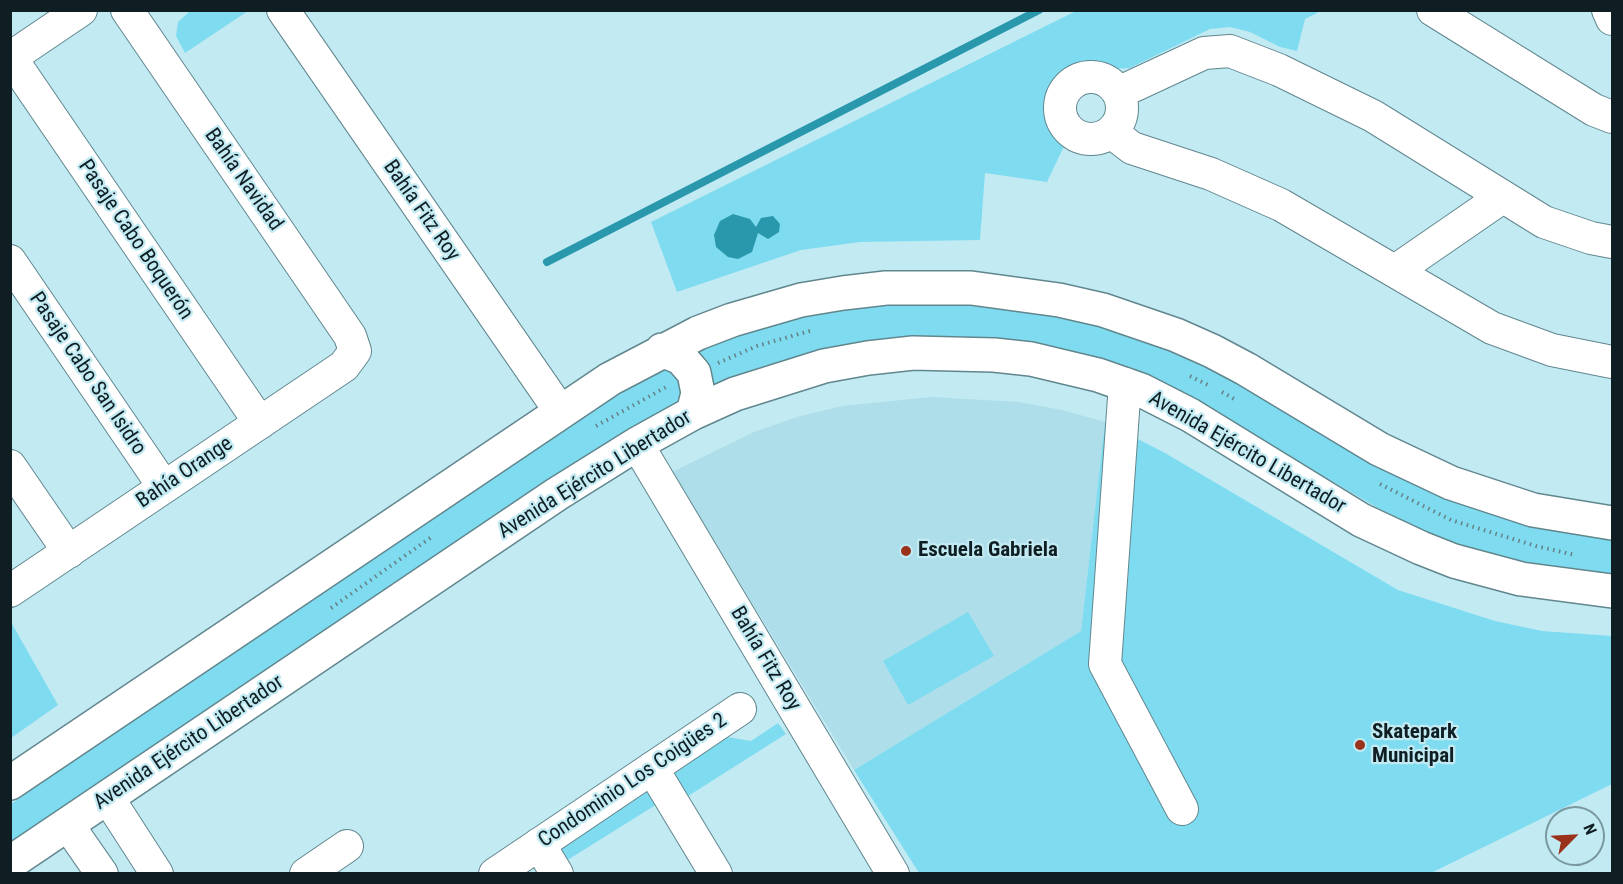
<!DOCTYPE html>
<meta charset="utf-8">
<style>
body{margin:0}
#map{position:relative;width:1623px;height:884px;overflow:hidden;background:#c2eaf3;font-family:"Roboto Condensed",sans-serif}
canvas{display:block}
.frame{position:absolute;inset:0;border:12px solid #0f1e22;pointer-events:none}
.north{position:absolute;left:1545px;top:806px;width:60px;height:60px;box-sizing:border-box;background:#c2eaf3;border:2px solid #7a989f;border-radius:50%;rotate:66deg;font-size:16px;font-weight:700;line-height:24px;text-align:center;color:#0f1e22}
.north::after{content:'';display:block;margin:auto;width:21px;height:27px;background:#9a311b;clip-path:polygon(50% 0,100% 100%,50% 72%,0 100%)}
</style>
<div id="map">
<canvas width="1623" height="884"></canvas>
<div class="frame"></div>
<div class="north">N</div>
</div>
<script>
const context = document.querySelector('canvas').getContext('2d');
context.lineJoin = 'round';
function fill(path, color) { context.fillStyle = color; context.fill(path, 'evenodd'); }
const poly = rows => new Path2D(rows.map(r => 'M' + r).join(''));
function stroke(path, color, width, dash) { context.strokeStyle = color; context.lineWidth = width; context.lineCap = dash ? 'butt' : 'round'; context.setLineDash(dash || []); context.stroke(path); }
function drawText(font, color, halo, rows, align = 'center') {
  context.font = font + ' "Roboto Condensed",sans-serif'; context.lineWidth = 4.5; context.setLineDash([]); context.textBaseline = 'middle'; context.strokeStyle = halo; context.fillStyle = color; for (const [text, x, y, turn = 0] of rows) {
    context.save(); context.translate(x, y); context.rotate((+turn || 0) * Math.PI / 180); context.textAlign = isNaN(turn) ? turn : align; if (halo) context.strokeText(text, 0, 0); context.fillText(text, 0, 0); context.restore();
  }
}
fill(poly([
 [931,397,1019,402,1062,410,1105,422,1081,631,854,770,672,472,754,432,797,417,842,406]
]), '#aedee9');
fill(poly([
 [190,11,190,10,248,11,185,53,176,36,178,22],
 [1076,11,1321,11,1305,19,1297,51,1280,47,1250,32,1230,27,1210,29,1130,68,1112,69,1096,63,1076,69,1063,83,1055,102,1058,124,1066,142,1047,182,985,173,980,240,860,242,801,250,677,292,651,222],
 [910,296,1101,317,1612,537,1612,579,1564,572,1457,547,1378,508,1201,405,1006,340,952,336,890,338,823,349,761,367,709,390,710,375,706,359,691,346,737,328],
 [672,359,689,399,11,845,11,804,547,433],
 [1105,422,1165,453,1398,590,1495,621,1542,631,1612,636,1612,784,1431,873,919,873,854,770,1081,631],
 [968,612,994,656,908,705,883,661],
 [11,622,58,705,11,738,10,738],
 [778,723,786,734,685,798,675,781,675,767,721,736,751,741],
 [644,788,662,801,566,861,559,848]
]), '#7fdcf0');
fill(poly([
 [733,214,750,219,756,227,761,218,773,216,780,224,779,232,768,239,758,233,752,252,738,259,728,257,716,247,714,235,720,221]
]), '#2998ad');
stroke(poly([
 [547,262,1039,10]
]), '#2998ad', 8);
const minor = poly([
 [283,10,560,411],
 [1433,10,1594,110,1612,117],
 [1608,10,1612,19],
 [10,58,81,10],
 [11,58,260,423],
 '1060 108a31 31 0 1 1 62 0a31 31 0 1 1-62 0Z',
 [1118,93,1204,53,1230,51,1279,70,1373,116,1544,222,1591,238,1612,242],
 [1111,132,1132,148,1211,174,1281,205,1492,328,1552,350,1612,362],
 [10,261,164,487],
 [1395,271,1501,198],
 [1125,384,1105,664,1182,809],
 [637,444,893,874],
 [10,466,69,552],
 [10,591,344,366,355,351,350,336,127,10],
 [652,768,716,874],
 [108,798,157,874],
 [68,825,102,874],
 [539,844,557,874],
 [306,874,347,846],
 [495,874,740,709]
]);
const major = poly([
 [662,350,681,358,694,373,698,393,693,413],
 [10,783,610,379,698,333,732,320,801,300,843,293,886,288,971,288,1059,300,1103,310,1176,335,1212,351,1246,369,1379,449,1451,483,1533,510,1612,523],
 [10,863,557,494,637,444,693,413,735,394,824,366,868,358,913,353,994,355,1031,359,1098,375,1141,390,1190,415,1361,520,1421,548,1454,561,1521,579,1612,591]
]);
stroke(minor, '#61868e', 34);
stroke(major, '#61868e', 36);
stroke(poly([
 [718,363,757,346,813,330],
 [1190,376,1210,386],
 [1222,392,1236,400],
 [596,426,668,386],
 [1380,484,1451,520,1536,546,1575,555],
 [331,608,433,536]
]), '#658087', 4, [1.5, 4.5]);
stroke(minor, '#fff', 32);
stroke(major, '#fff', 33);
for (const [x, y, r, color] of [
 [906,551,6,"#9a311b"],
 [1360,745,6,"#9a311b"]
]) { const dot = new Path2D(); dot.arc(x, y, r, 0, 2 * Math.PI); context.fillStyle = color; context.fill(dot); stroke(dot, '#c2eaf3', 2); }
drawText('21px', '#0f1e22', '#c2eaf3', [
 ["Bahía Navidad",243,180,55],
 ["Bahía Fitz Roy",421,211,55],
 ["Pasaje Cabo Boquerón",135,240,56],
 ["Pasaje Cabo San Isidro",87,374,56],
 ["Avenida Ejército Libertador",1247,453,30],
 ["Bahía Orange",185,473,-34],
 ["Avenida Ejército Libertador",595,475,-32],
 ["Bahía Fitz Roy",765,659,59],
 ["Avenida Ejército Libertador",189,743,-34],
 ["Condominio Los Coigües 2",633,781,-34]
]);
drawText('bold 21px', '#0f1e22', '#c2eaf3', [
 ["Escuela Gabriela",918,551],
 ["Skatepark",1372,733],
 ["Municipal",1372,757]
], 'left');
</script>
